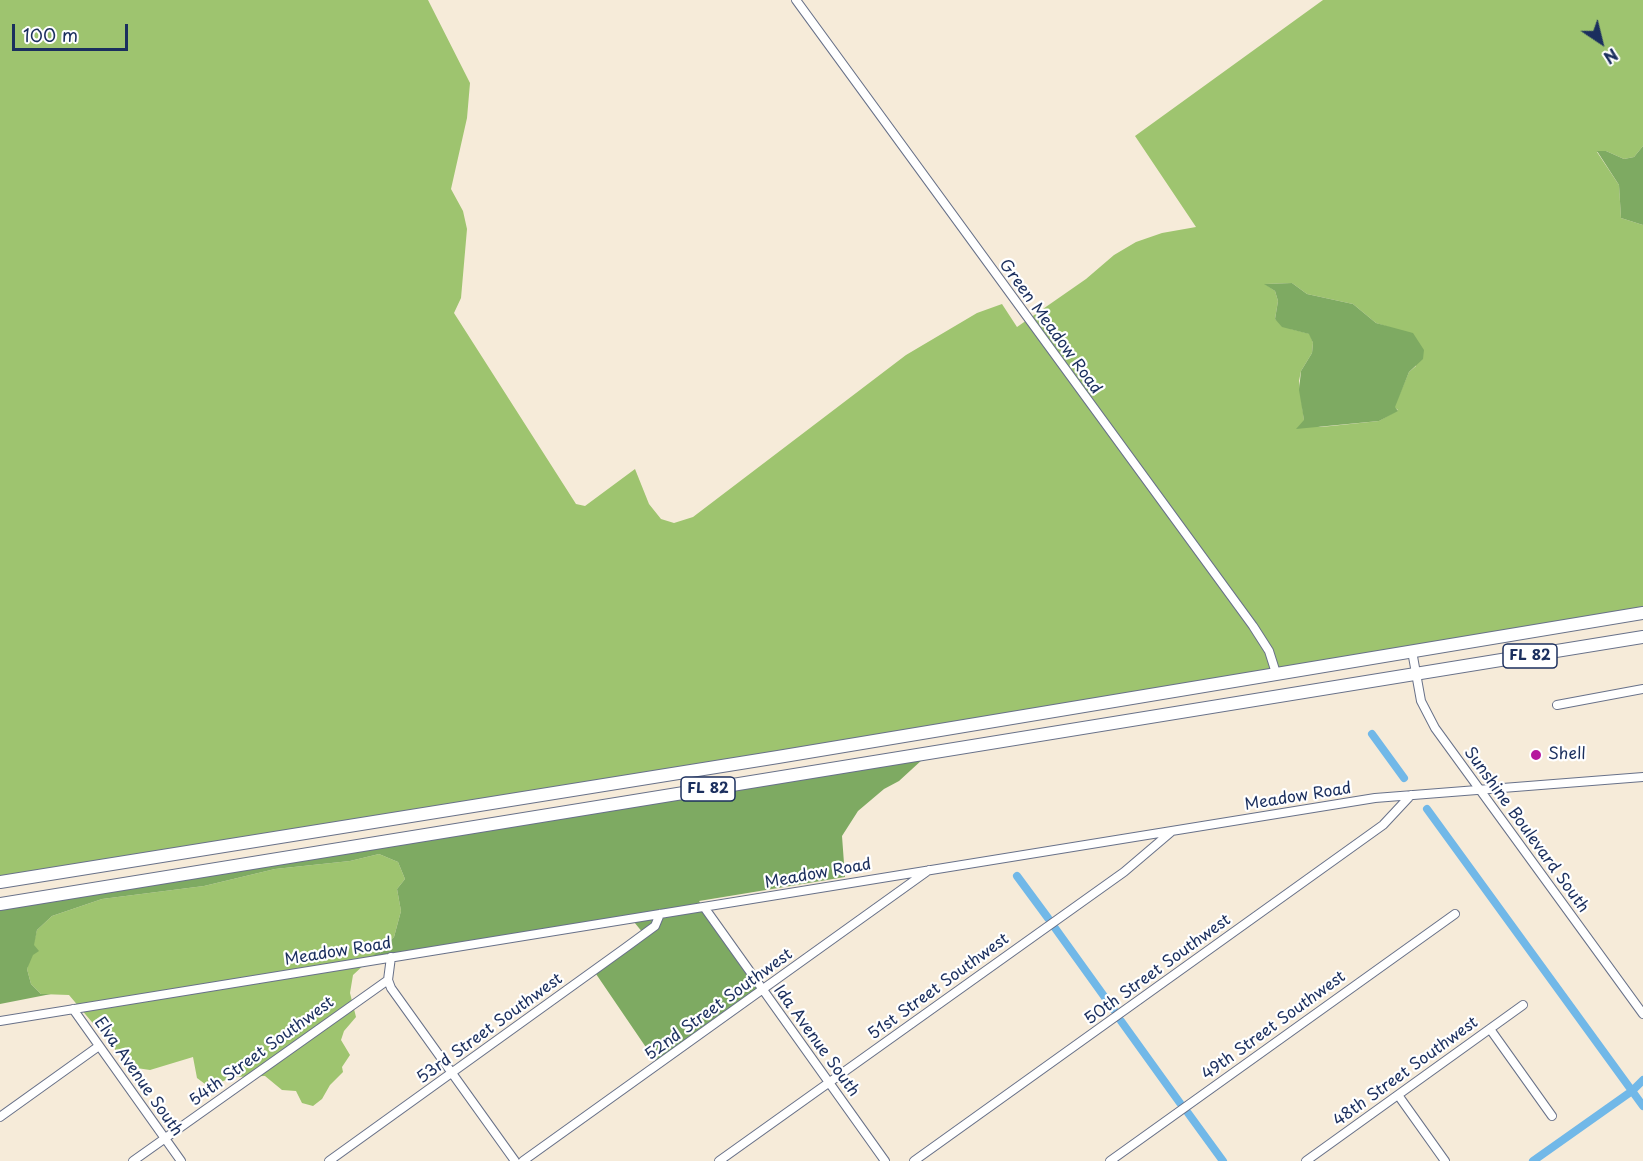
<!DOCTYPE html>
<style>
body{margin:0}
#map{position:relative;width:1643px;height:1161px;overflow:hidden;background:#f6ebd9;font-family:"Playpen Sans",sans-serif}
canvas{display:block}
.north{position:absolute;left:1571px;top:12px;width:60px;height:60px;-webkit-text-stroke:4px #fff;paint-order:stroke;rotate:145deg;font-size:16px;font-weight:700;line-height:24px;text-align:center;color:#1b2f5e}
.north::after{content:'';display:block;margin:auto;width:21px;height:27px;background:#1b2f5e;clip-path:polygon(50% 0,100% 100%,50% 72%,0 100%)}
.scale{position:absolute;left:12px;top:24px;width:116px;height:27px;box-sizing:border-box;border:3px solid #1b2f5e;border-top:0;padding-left:8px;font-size:18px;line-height:21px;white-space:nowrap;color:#1b2f5e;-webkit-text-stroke:4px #fff;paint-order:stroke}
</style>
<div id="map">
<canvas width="1643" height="1161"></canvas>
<div class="north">N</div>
<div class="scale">100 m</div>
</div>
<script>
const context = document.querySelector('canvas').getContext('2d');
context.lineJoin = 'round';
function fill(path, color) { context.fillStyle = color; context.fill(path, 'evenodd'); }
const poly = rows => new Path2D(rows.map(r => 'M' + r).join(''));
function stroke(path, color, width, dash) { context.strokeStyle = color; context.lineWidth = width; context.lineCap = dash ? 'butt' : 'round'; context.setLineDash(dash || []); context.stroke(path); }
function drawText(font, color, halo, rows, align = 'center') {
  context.font = font + ' "Playpen Sans",sans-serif'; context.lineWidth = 4.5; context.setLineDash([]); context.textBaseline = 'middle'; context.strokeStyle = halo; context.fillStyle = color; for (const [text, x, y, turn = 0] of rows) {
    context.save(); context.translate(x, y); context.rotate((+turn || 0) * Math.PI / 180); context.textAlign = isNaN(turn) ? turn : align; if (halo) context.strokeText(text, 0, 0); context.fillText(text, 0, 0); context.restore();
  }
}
fill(poly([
 [0,0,428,0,470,83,467,118,451,189,463,211,467,229,461,298,454,313,576,504,585,506,635,469,649,504,661,519,674,523,693,517,906,355,977,313,1002,304,1017,327,1086,279,1114,255,1136,242,1162,233,1196,227,1135,136,1323,0,1643,0,1643,146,1634,157,1624,159,1606,151,1597,152,1619,185,1621,218,1643,225,1643,608,777,753,0,878],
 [1292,283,1307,294,1353,304,1376,323,1404,332,1416,366,1409,372,1394,407,1398,410,1379,421,1331,426,1320,427,1304,420,1299,381,1301,371,1312,353,1313,343,1310,334,1291,329,1275,319,1278,301,1275,291,1265,284],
 [379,854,398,862,405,879,397,889,401,911,394,937,353,975,350,993,356,1017,344,1031,341,1040,350,1055,342,1067,343,1072,330,1085,322,1099,313,1106,302,1103,296,1091,282,1090,265,1076,233,1077,209,1087,197,1078,193,1057,150,1070,130,1067,69,995,41,994,31,984,27,969,37,930,52,916,102,899,204,886,275,869,350,861]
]), '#9ec46f');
fill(poly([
 [1643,146,1643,225,1621,218,1619,185,1597,151,1606,151,1624,159,1634,157],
 [1292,283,1307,294,1353,304,1376,323,1413,333,1424,350,1423,359,1409,372,1395,407,1398,411,1379,421,1296,429,1304,420,1299,390,1301,371,1312,353,1313,343,1309,334,1282,327,1275,319,1278,301,1275,291,1264,284],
 [923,759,899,781,884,789,858,811,842,836,845,877,699,901,761,991,658,1065,594,971,643,933,630,917,366,962,394,937,401,911,397,889,405,879,398,862,379,854,350,861,275,869,204,886,102,899,52,916,37,930,34,945,39,951,33,955,27,969,31,984,41,994,51,994,0,1004,0,909]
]), '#7eaa62');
stroke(poly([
 [1372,734,1404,778],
 [1427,809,1643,1106],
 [1017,876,1048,918],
 [1055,928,1114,1010],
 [1121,1021,1180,1103],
 [1188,1113,1223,1161],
 [1533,1161,1632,1091,1643,1080]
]), '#71b8e8', 8);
const minor = poly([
 [796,0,1253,626,1269,651,1276,673],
 [1412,651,1421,701,1435,728,1643,1014],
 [1557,705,1643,689],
 [704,907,885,1161],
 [388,980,391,988,515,1161],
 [73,1009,181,1161],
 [0,1021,1375,798,1643,777],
 [1490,1029,1552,1116],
 [1398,1095,1445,1161],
 [0,1117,99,1046],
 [133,1161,388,980,391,957],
 [329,1161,625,948,655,926,660,914],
 [523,1161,929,870],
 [719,1161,1124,872,1171,832],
 [914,1161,1383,825,1411,795],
 [1110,1161,1455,914],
 [1306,1161,1523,1005]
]);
const highway = poly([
 [0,882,778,757,1643,613],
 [0,904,1643,637]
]);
stroke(minor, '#687189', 10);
stroke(highway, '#687189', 14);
stroke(minor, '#fff', 8);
stroke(highway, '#fff', 12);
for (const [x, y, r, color] of [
 [1536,755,6,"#b5179e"]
]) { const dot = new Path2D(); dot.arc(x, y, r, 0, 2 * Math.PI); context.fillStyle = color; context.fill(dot); stroke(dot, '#fff', 2); }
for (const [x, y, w] of [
 [1530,656,54],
 [708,789,54]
]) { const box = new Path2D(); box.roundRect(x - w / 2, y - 12, w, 24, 4.5); context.fillStyle = '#fff'; context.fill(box); stroke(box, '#1b2f5e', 1.5); }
drawText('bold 15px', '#1b2f5e', null, [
 ["FL 82",1530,656],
 ["FL 82",708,789]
]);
drawText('16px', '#1b2f5e', '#fff', [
 ["Green Meadow Road",1050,327,54],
 ["Meadow Road",1298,797,-9],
 ["Sunshine Boulevard South",1526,830,54],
 ["Meadow Road",818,874,-10],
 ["Meadow Road",338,952,-9],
 ["50th Street Southwest",1158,970,-36],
 ["51st Street Southwest",939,987,-36],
 ["52nd Street Southwest",719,1005,-36],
 ["49th Street Southwest",1274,1026,-36],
 ["53rd Street Southwest",490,1029,-36],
 ["Ida Avenue South",816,1041,54],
 ["54th Street Southwest",262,1052,-36],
 ["48th Street Southwest",1406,1072,-36],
 ["Elva Avenue South",138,1077,55]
]);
drawText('16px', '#1b2f5e', '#fff', [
 ["Shell",1548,755]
], 'left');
</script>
